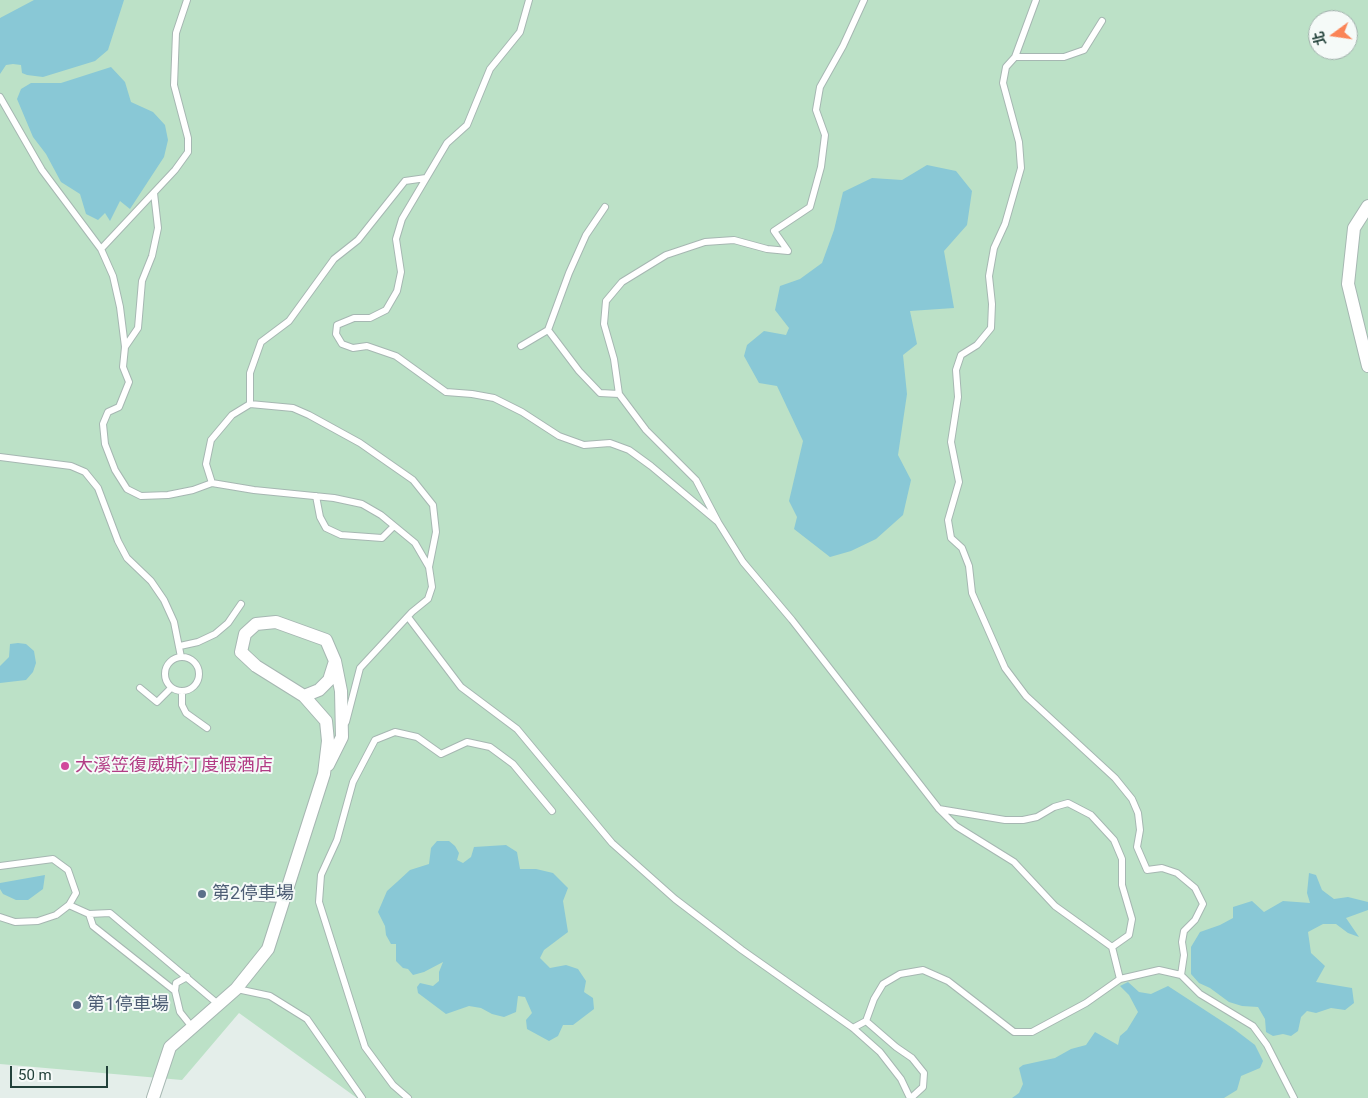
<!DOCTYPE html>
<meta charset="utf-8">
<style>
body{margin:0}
#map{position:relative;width:1368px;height:1098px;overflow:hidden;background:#e4eeea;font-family:Roboto,"Noto Sans TC",sans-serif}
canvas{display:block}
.north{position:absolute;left:1308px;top:10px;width:50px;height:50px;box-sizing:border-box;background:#f5faf8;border:1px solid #a1b0ac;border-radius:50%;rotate:256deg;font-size:14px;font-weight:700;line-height:20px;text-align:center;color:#22413a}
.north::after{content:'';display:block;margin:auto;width:18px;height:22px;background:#fa8456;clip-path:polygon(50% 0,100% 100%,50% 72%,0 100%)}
.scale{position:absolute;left:10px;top:1066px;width:98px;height:22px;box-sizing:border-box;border:2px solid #22413a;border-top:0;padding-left:6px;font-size:15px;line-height:18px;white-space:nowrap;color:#22413a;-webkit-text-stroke:4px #f5faf8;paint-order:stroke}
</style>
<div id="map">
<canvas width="1368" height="1098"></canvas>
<div class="north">北</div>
<div class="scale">50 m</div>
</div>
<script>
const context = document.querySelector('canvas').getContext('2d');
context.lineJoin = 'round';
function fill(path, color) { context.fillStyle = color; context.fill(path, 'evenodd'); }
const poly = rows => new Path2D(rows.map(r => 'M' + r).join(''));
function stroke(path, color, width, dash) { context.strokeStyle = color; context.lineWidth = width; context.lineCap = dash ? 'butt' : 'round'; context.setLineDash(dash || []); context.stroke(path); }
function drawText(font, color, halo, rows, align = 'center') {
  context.font = font + ' Roboto,"Noto Sans TC",sans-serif'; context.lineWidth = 4; context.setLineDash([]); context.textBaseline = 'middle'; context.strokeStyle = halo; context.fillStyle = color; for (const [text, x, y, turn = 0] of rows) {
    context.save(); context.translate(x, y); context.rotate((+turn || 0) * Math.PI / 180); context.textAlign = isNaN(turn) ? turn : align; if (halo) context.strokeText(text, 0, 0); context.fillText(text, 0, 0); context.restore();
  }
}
fill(poly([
 [0,0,1368,0,1368,1098,357,1098,239,1013,182,1080,0,1064],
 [1318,20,1348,20,1348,50,1318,50]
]), '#bce1c7');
fill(poly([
 [34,0,124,0,108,50,95,61,43,77,27,75,22,73,21,65,13,64,6,65,0,74,0,18],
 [111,67,125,82,131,102,153,112,165,125,168,140,164,157,130,209,120,201,110,221,105,213,98,220,86,214,80,194,61,182,46,154,33,137,17,99,21,89,31,83,61,83],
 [927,165,956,171,972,191,967,225,944,251,954,308,910,311,917,344,903,355,907,394,898,455,911,480,903,515,876,539,851,551,830,557,794,529,797,517,789,501,803,441,777,386,759,383,744,356,747,345,764,331,786,335,789,328,775,310,780,286,800,279,822,263,834,230,843,192,872,178,902,180],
 [18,643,26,644,34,651,36,663,33,672,26,680,0,683,0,666,9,657,10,644],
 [437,841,449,841,455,846,459,853,457,860,463,863,471,857,474,847,506,845,517,852,520,869,536,869,553,873,568,888,563,901,568,932,544,950,540,958,550,968,566,965,578,969,586,981,584,992,593,998,594,1009,573,1025,563,1025,558,1036,549,1041,527,1029,526,1020,532,1013,525,997,518,996,516,1012,504,1017,492,1014,481,1008,469,1006,446,1014,418,993,417,987,420,983,433,986,439,981,439,972,443,962,424,972,413,975,408,969,403,968,396,961,396,944,391,944,386,935,385,926,378,912,387,891,397,882,410,870,429,864,431,848],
 [1309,873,1316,875,1322,890,1334,899,1348,897,1368,902,1368,910,1346,918,1359,937,1348,933,1336,924,1323,924,1308,932,1311,953,1325,966,1316,982,1352,988,1354,1003,1345,1010,1331,1008,1316,1013,1307,1011,1301,1017,1298,1031,1291,1036,1283,1034,1273,1036,1266,1032,1265,1019,1258,1007,1242,1006,1229,1002,1210,988,1199,983,1191,974,1191,947,1200,932,1220,925,1233,918,1233,907,1252,901,1264,912,1283,901,1310,903,1307,893],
 [45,875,43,889,28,900,16,900,3,894,0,889,0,883],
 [1128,982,1139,992,1151,994,1168,986,1234,1029,1255,1045,1263,1061,1260,1068,1241,1076,1237,1090,1224,1098,1012,1098,1019,1093,1023,1084,1019,1068,1023,1065,1055,1058,1071,1049,1086,1045,1095,1032,1118,1045,1120,1036,1127,1030,1138,1012,1129,995,1120,986]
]), '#89c8d6');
const lane = poly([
 [529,0,520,32,490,69,467,125,447,143,402,219,396,239,401,272,397,291,386,310,370,318,354,318,337,325,336,334,342,344,353,348,367,346,396,356,446,392,472,394,494,398,522,412,559,436,584,445,610,443,629,450,651,466,718,522,743,562,792,620,939,809,956,826,1014,862,1055,906,1112,947,1129,935,1132,919,1122,885,1122,859,1114,840,1091,815,1068,803,1054,807,1037,817,1023,820,1005,820,939,809],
 [1036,0,1015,57,1006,67,1003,83,1019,142,1021,168,1005,224,994,248,989,276,992,304,991,328,977,345,961,355,956,370,958,397,951,442,959,482,948,520,951,538,962,548,969,566,972,593,1005,668,1026,696,1115,778,1132,799,1138,813,1140,830,1137,847,1147,870,1162,868,1177,873,1195,888,1203,904,1195,920,1184,931,1182,942,1184,955,1181,975,1159,970,1120,979,1112,947],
 [1015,57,1064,57,1084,50,1102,21],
 [0,97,42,170,101,249,113,276,120,307,125,347,123,367,129,382,119,407,108,412,103,424,105,444,115,470,127,489,141,496,168,495,193,490,212,483,254,490,334,498,362,504,381,515,415,543,429,567,432,587,428,599,412,612,360,668,346,722],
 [605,207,586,235,569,273,548,330,579,371,600,393,619,394],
 [101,249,175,170,188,152,188,138,174,85,176,33,187,0],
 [521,346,548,330],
 [125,347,138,328,142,281,152,256,158,228,154,193],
 [250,404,293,408,309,415,360,443,413,480,433,505,436,532,429,567],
 [0,457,71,466,85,472,98,488,118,541,127,558,151,581,164,600,174,622,181,657],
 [212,483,206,464,211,440,232,415,250,404,250,373,261,342,289,321,334,259,358,240,405,181,426,178],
 [316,496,320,517,326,528,341,535,382,538,394,526],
 [718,522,696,480,646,430,619,394,614,359,604,324,606,301,622,282,666,255,705,242,734,240,767,249,788,251,774,231,810,207,821,167,825,135,816,110,820,87,843,46,864,0],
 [408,617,461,687,517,729,612,843,675,899,742,950,853,1028,880,1052,901,1079,910,1098],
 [180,646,198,642,215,634,228,623,241,604],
 '165 674a17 17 0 1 1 34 0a17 17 0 1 1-34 0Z',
 [140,688,157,702,171,688],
 [182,691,182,705,186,713,207,728],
 [0,866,53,859,68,870,76,893,69,905,56,915,38,921,15,922,0,917],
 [239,897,284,899],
 [69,905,89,914,110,913,218,1004],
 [89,914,93,926,175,991,180,1012,192,1027],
 [1181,975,1200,994,1253,1026,1267,1045,1294,1098],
 [237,989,270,996,307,1019,362,1098],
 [175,991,176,983,187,977],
 [866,1021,874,999,883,984,900,974,923,970,948,981,1014,1032,1032,1032,1086,1003,1120,979],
 [853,1028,866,1021,896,1047,912,1058,924,1073,923,1087,911,1098],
 [408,1098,393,1085,365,1047,319,902,321,875,337,840,353,782,375,740,395,732,417,737,441,754,467,742,490,747,513,764,552,811]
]);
const street = poly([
 [1368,206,1354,228,1348,284,1368,366],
 [328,765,342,737,341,691,335,661,326,640,276,622,256,624,245,634,241,652,256,666,304,696,319,690,329,680,335,661],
 [153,1098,170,1047,236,989,268,949,324,774,328,741,326,721,304,696]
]);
stroke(lane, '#a6b7b2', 8);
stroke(street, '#a6b7b2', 14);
stroke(lane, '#fff', 6);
stroke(street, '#fff', 12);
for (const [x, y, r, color] of [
 [65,766,5,"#d1479c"],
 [202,894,5,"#5c6f8a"],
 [77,1005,5,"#5c6f8a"]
]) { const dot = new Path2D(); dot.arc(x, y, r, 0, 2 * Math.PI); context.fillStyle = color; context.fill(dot); stroke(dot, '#f5faf8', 2); }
drawText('18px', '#b23c85', '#f5faf8', [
 ["大溪笠復威斯汀度假酒店",75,766]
], 'left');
drawText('18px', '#4e5e75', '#f5faf8', [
 ["第2停車場",212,894],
 ["第1停車場",87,1005]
], 'left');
</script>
